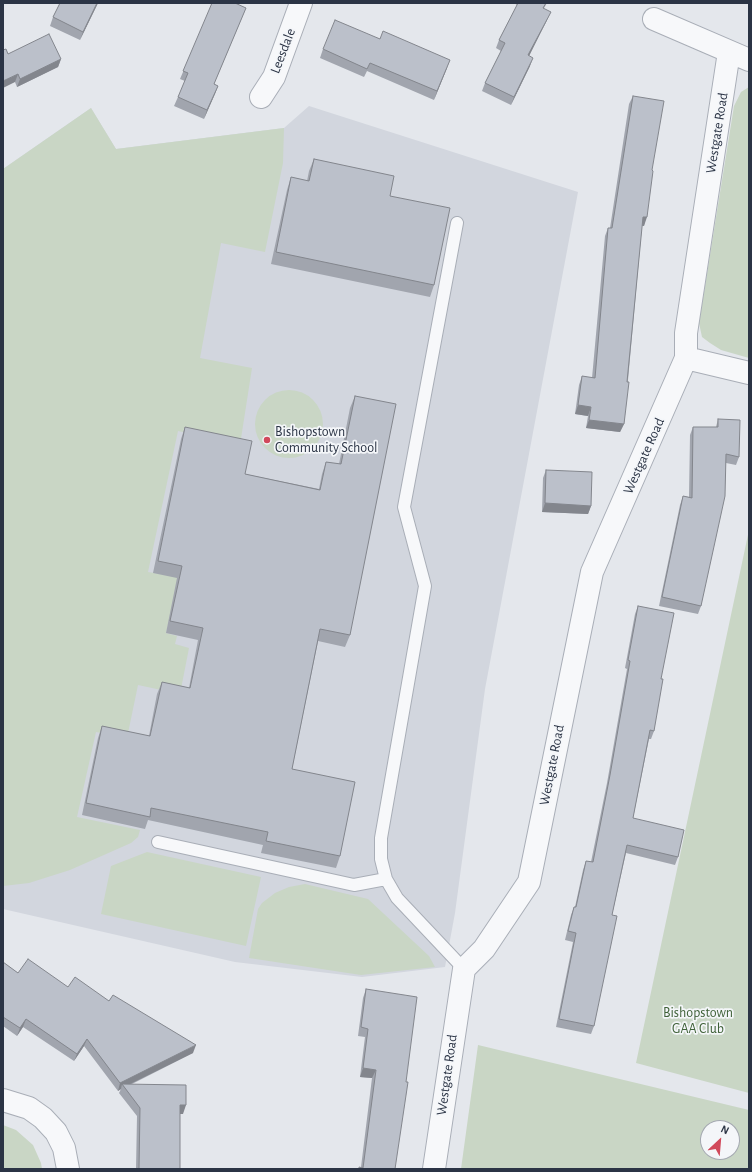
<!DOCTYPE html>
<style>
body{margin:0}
#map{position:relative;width:752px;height:1172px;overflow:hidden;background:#e4e7ec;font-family:"Alegreya Sans",sans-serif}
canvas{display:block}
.frame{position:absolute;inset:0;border:4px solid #2b3445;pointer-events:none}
.north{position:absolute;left:700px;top:1120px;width:40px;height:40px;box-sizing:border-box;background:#f4f6f9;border:1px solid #a4a8b1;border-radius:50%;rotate:26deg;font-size:11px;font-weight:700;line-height:16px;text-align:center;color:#2b3445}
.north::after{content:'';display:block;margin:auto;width:14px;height:18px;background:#d1495b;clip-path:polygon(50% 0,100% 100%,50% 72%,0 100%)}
</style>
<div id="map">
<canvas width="752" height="1172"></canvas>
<div class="frame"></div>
<div class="north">N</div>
</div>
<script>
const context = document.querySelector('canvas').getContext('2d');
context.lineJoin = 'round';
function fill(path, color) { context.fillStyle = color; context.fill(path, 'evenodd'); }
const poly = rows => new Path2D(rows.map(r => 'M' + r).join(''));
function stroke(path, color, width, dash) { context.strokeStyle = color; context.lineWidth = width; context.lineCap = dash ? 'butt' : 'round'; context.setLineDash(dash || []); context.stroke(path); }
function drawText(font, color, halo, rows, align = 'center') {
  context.font = font + ' "Alegreya Sans",sans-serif'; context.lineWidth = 3.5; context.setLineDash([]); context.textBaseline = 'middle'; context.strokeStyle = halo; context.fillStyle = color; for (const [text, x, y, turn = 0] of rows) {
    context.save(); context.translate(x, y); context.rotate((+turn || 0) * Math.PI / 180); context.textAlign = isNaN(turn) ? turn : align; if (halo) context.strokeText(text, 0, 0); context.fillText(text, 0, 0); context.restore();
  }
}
fill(poly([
 [309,106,578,192,485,689,455,913,445,967,362,977,235,962,3,909,3,169,91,108,116,149,284,128]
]), '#d2d6de');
fill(poly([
 [749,87,749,358,721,350,710,343,702,337,699,323,734,106,741,92],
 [91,108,116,149,284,128,283,163,265,252,221,243,200,358,252,368,240,445,178,431,148,572,179,577,166,633,177,636,175,644,189,648,180,694,138,685,127,738,96,732,77,817,140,830,138,837,131,843,70,870,29,883,3,886,3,169],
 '255 424a34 34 0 1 1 68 0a34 34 0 1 1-68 0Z',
 [749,530,749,1093,636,1063],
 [147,852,261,877,246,946,101,914,111,866],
 [305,884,368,899,429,956,435,967,361,975,249,958,258,909,262,903,275,893,289,887],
 [478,1045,749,1110,749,1169,461,1169],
 [708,1128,732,1128,732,1152,708,1152],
 [3,1125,16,1130,33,1145,41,1163,42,1169,3,1169]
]), '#c9d6c5');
const service = poly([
 [457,223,404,507,425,586,381,838,381,859,386,879,397,898,464,969],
 [158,842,354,885,386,879]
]);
const minor = poly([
 [654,19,749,60],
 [261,97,274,77,301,3],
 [686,358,749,373],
 [3,1100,29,1108,43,1118,56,1132,64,1148,68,1169],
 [434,1169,464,969,484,949,529,882,592,572,686,358,686,333,729,52]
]);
stroke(service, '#a9aeb7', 14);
stroke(minor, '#a9aeb7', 24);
stroke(service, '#f7f8fa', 12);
stroke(minor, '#f7f8fa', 22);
fill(poly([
 [60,3,98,3,80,40,50,26,53,17],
 [210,3,236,3,235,4,246,8,214,84,218,86,204,119,174,106,185,81,180,79,212,4],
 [514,3,547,3,544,8,547,20,529,56,530,66,511,105,482,91,485,83,501,51,496,48,499,40,517,5],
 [323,49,447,68,434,100,367,71,364,77,320,58],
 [8,54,61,59,58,67,17,87,15,82],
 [633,96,652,170,644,226,642,226,624,424,620,432,586,428,588,416,575,414,579,385,582,376,592,378,605,236,608,228,610,228,629,104],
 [314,159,390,196,434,285,430,297,271,264,287,190,291,177,307,181,309,171],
 [355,396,350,635,345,647,318,641,292,769,340,856,336,868,261,853,263,845,148,820,145,829,82,815,98,738,102,726,149,736,157,694,162,682,189,688,198,640,166,633,177,578,153,573,181,439,185,427,245,474,319,489,322,474,326,462,339,464,350,408],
 [718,419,739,457,736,465,726,463,701,606,698,614,659,606,680,505,683,496,689,497,690,435,693,427,716,427],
 [546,470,591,506,588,514,542,512,543,478],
 [638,606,661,679,654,731,651,739,649,739,633,818,678,857,675,865,626,853,612,915,594,1026,591,1034,556,1027,573,942,565,940,571,915,574,907,575,907,583,870,586,861,591,862,607,783,627,669,625,668,635,614],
 [3,962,18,973,68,987,109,1001,193,1053,130,1085,183,1114,180,1114,180,1169,136,1169,137,1116,119,1093,121,1089,118,1091,84,1046,74,1061,23,1027,17,1036,3,1026],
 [366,989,395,1169,359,1169,359,1167,361,1167,372,1078,360,1077,365,1037,358,1036,363,998]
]), '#a1a5ae');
fill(poly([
 [97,3,98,3,80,40,83,32],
 [551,12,525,64,528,55],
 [533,58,530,66,511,105,514,97],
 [61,59,58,67,17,87,20,79],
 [450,60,447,68,434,100,437,91],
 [18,74,15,82,3,88,3,81],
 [218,86,215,94,204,119,207,110],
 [643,217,647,217,644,226,640,225],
 [578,405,591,407,588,416,575,414],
 [589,420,624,424,620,432,586,428],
 [545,503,591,506,588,514,542,512],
 [26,1019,23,1027,17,1036,20,1028],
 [87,1039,84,1046,74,1061,77,1054],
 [196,1045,193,1053,124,1087,122,1084,121,1089,118,1091,120,1083],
 [363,1068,376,1070,372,1078,360,1077],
 [180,1105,186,1105,183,1114,177,1114]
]), '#83868d');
const building = poly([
 [60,3,97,3,83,32,53,17,60,3],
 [212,3,235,3,246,8,214,84,218,86,207,110,178,97,188,73,183,71,212,3],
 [518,3,546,3,543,8,551,12,528,55,533,58,514,97,485,83,505,43,499,40,518,3],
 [335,20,380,39,383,31,450,60,437,91,370,63,367,69,323,49,335,20],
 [49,34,61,59,20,79,18,74,3,81,3,50,6,49,8,54,49,34],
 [633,96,664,101,652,170,653,171,647,217,643,217,627,382,629,382,624,424,589,420,591,407,578,405,582,376,595,378,608,228,612,228,633,96],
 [314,159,394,176,390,196,450,208,434,285,276,252,291,177,309,181,314,159],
 [355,396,396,404,350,635,320,629,292,769,355,782,340,856,266,841,268,832,151,808,150,817,86,803,102,726,150,736,162,682,190,688,203,628,170,621,182,566,158,561,185,427,252,441,245,474,320,490,326,462,341,464,355,396],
 [718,419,740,420,739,457,726,454,725,496,701,606,662,597,683,496,692,498,693,427,718,427,718,419],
 [546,470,592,472,591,506,545,503,546,470],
 [638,606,674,613,661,679,663,679,654,731,650,730,633,818,684,830,678,857,627,845,612,915,617,916,594,1026,559,1019,576,933,568,931,574,907,576,907,586,861,593,862,610,775,630,661,628,660,638,606],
 [28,959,68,987,75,977,109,1001,113,995,196,1045,120,1083,87,1039,77,1054,26,1019,20,1028,3,1017,3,962,18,973,28,959],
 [366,989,417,997,406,1082,408,1082,395,1169,359,1169,359,1167,363,1168,376,1070,363,1068,368,1029,361,1027,366,989],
 [122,1084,186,1085,186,1105,180,1105,180,1169,139,1169,140,1108,122,1084]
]);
fill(building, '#bbc0ca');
stroke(building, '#83868d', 1);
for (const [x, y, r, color] of [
 [267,440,4,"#d1495b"]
]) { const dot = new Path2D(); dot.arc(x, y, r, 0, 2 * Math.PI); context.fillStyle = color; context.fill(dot); stroke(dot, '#f4f6f9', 1.5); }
drawText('14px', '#2b3445', '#f4f6f9', [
 ["Leesdale",283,51,-69],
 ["Westgate Road",717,133,-81],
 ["Westgate Road",644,456,-66],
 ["Westgate Road",552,765,-79],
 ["Westgate Road",447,1075,-82]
]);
drawText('14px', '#2b3445', '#f4f6f9', [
 ["Bishopstown",275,432],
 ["Community School",275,448]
], 'left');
drawText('14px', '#3f6138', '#f4f6f9', [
 ["Bishopstown",698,1013],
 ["GAA Club",698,1029]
]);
</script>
